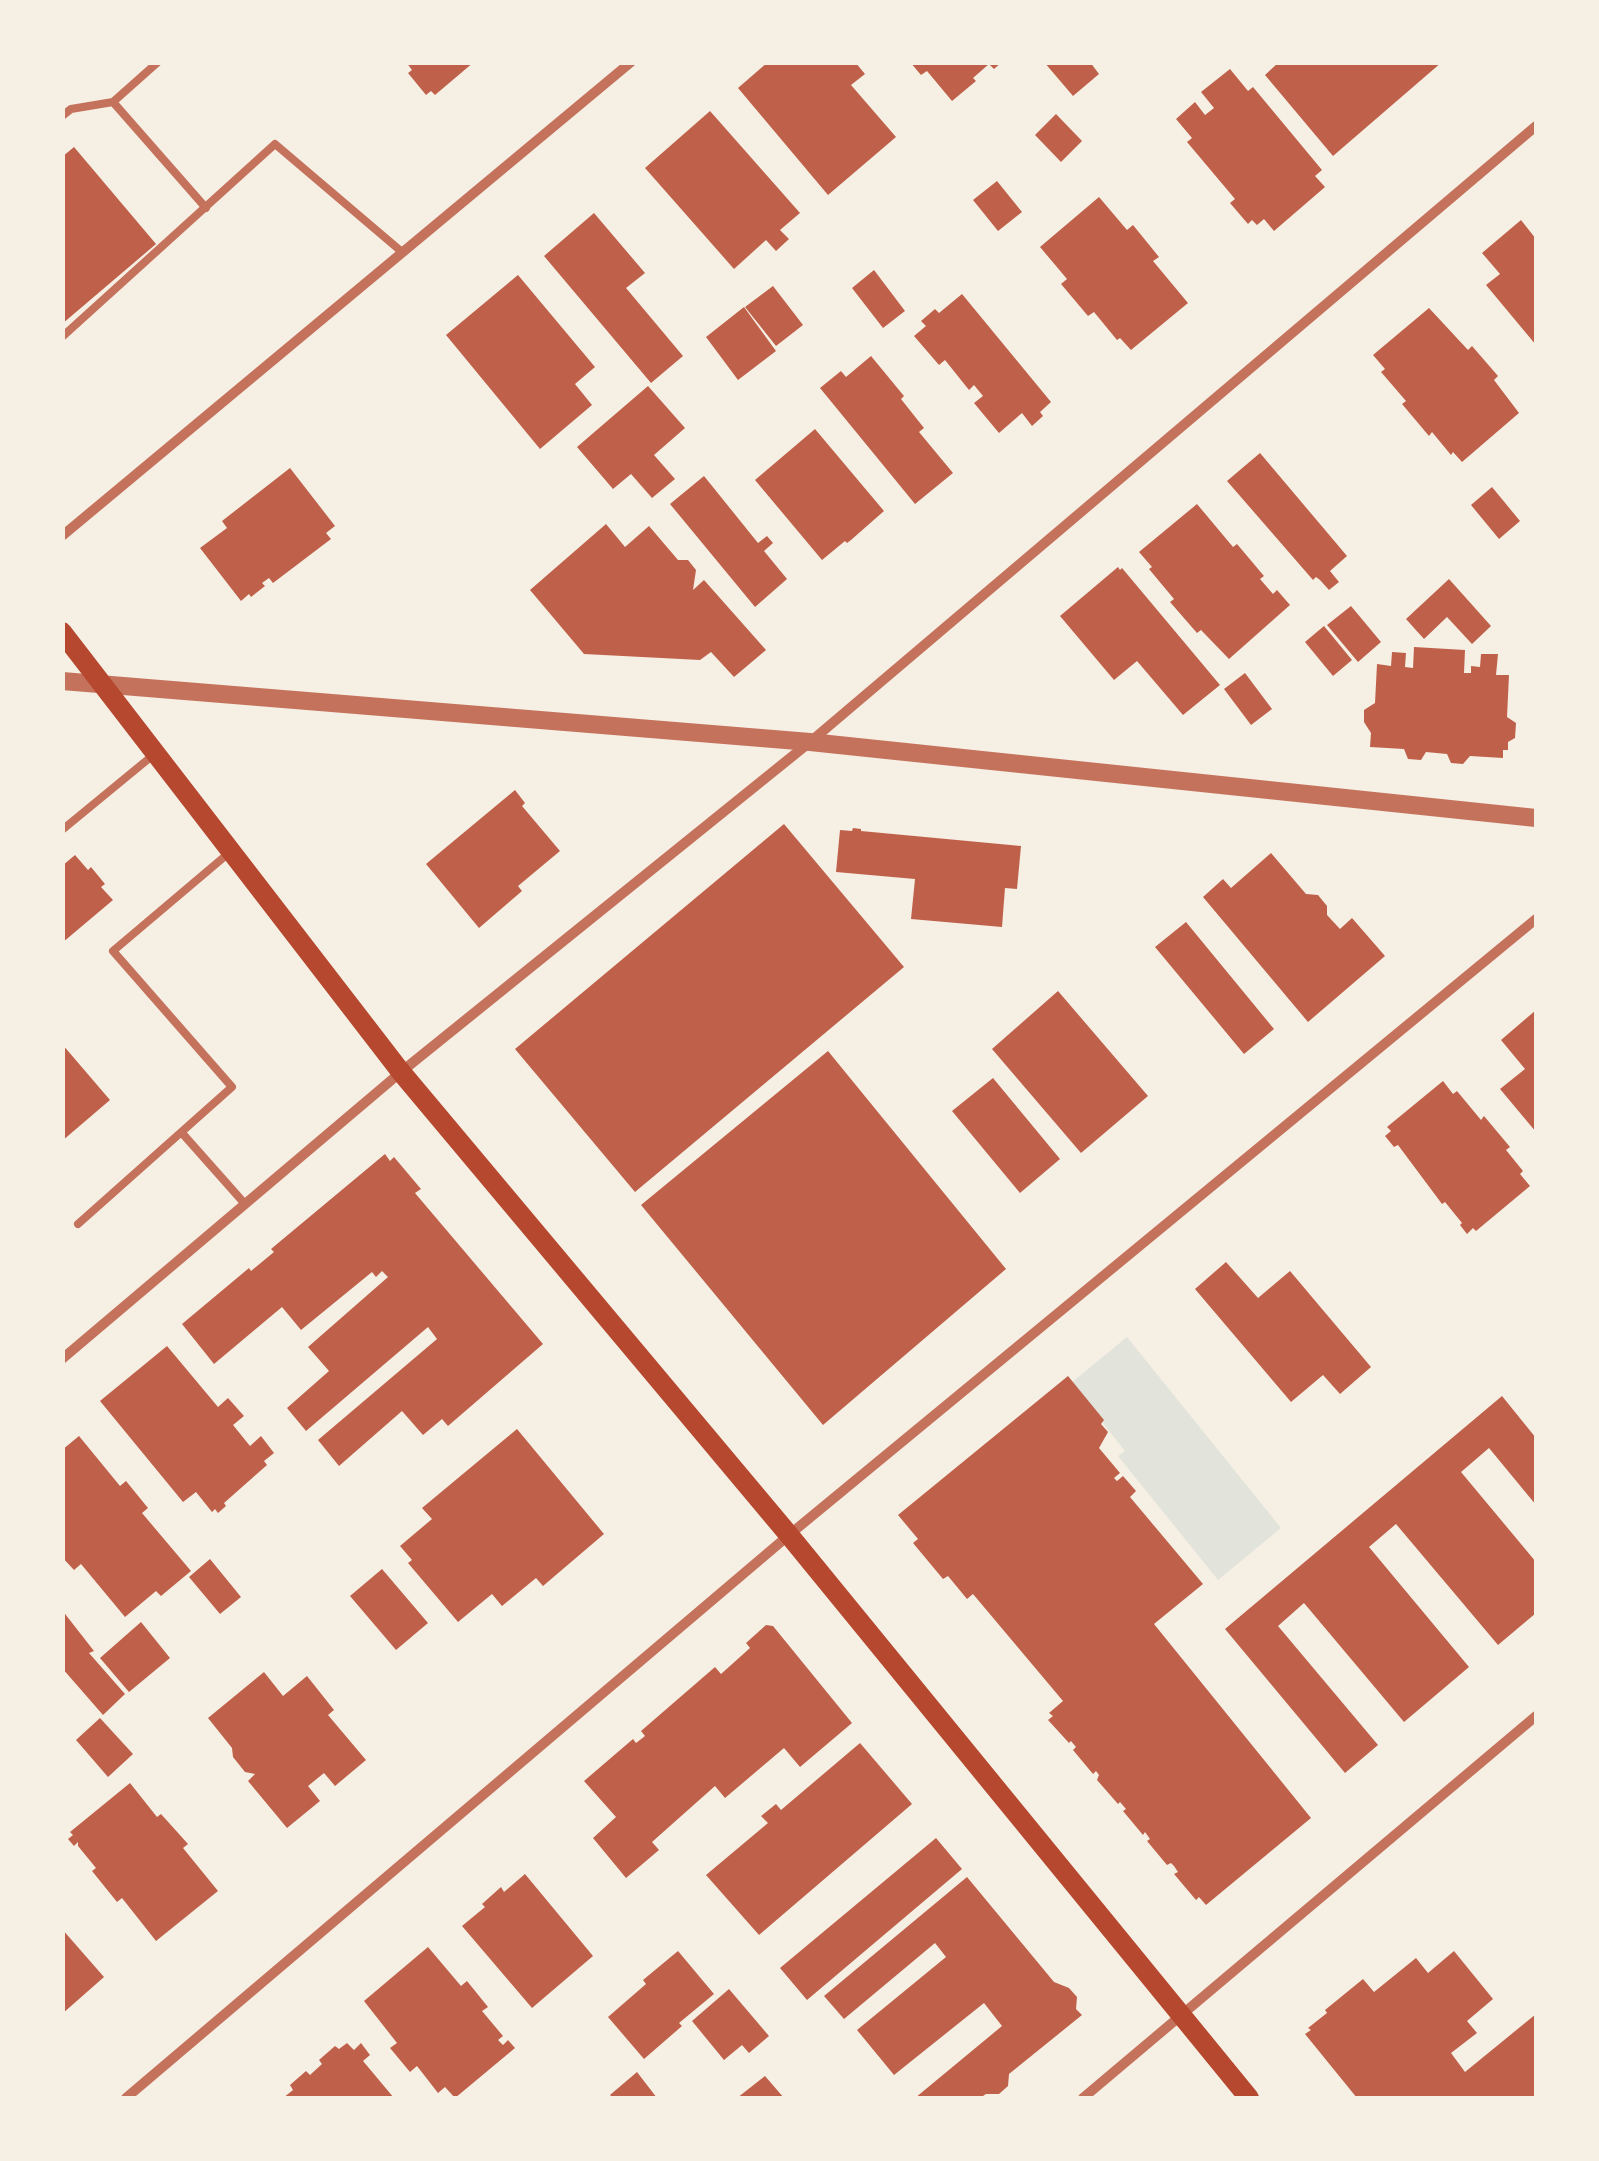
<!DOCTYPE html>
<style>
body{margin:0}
#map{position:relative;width:1599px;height:2161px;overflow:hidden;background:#f6efe4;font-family:Commissioner,sans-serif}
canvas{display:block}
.frame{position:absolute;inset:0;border:65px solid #f6efe4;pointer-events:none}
</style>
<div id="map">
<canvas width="1599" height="2161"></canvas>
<div class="frame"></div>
</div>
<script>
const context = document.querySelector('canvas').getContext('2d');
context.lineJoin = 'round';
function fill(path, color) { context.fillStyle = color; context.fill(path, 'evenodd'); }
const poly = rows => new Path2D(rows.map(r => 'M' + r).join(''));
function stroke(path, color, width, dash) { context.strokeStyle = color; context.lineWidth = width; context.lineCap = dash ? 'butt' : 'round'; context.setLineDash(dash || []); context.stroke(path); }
fill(poly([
 [1127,1337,1281,1528,1218,1580,1118,1456,1125,1451,1071,1383]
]), '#e2e4dc');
fill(poly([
 [406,62,474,62,435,95,431,91,426,95,408,73,412,70],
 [768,62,855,62,865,74,851,85,896,137,828,195,738,88],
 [910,62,1002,62,994,69,989,64,973,78,976,81,952,101,927,71,921,75],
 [1044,62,1090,62,1099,74,1073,96],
 [1279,62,1442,62,1333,156,1265,75],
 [1230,69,1248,91,1253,87,1322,170,1315,176,1325,187,1274,231,1264,219,1257,225,1252,220,1248,224,1230,203,1235,199,1187,142,1192,138,1176,119,1195,102,1205,115,1214,108,1201,92],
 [710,111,800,213,780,230,789,239,776,251,766,240,734,269,645,168],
 [1056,114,1082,141,1061,162,1035,135],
 [74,147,156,244,62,324,62,157],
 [997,181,1022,212,998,231,973,200],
 [1099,197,1127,230,1133,225,1159,257,1153,261,1188,303,1131,350,1120,338,1117,340,1094,312,1088,316,1061,284,1067,279,1040,247],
 [594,213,645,273,626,288,683,356,651,383,544,256],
 [1521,220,1536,239,1536,345,1486,285,1500,274,1482,253],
 [874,270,905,311,883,328,852,288],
 [518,275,595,367,575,384,592,405,540,449,446,335],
 [773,286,803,325,776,346,745,307],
 [962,294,1051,402,1040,412,1043,416,1032,426,1022,413,999,433,974,403,983,396,974,385,969,390,945,360,939,365,914,336,926,326,921,321,935,309,939,313],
 [744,307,776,351,738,380,706,337],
 [1429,308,1468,350,1472,346,1498,376,1494,380,1519,413,1462,462,1453,452,1451,455,1432,432,1429,436,1402,404,1406,401,1381,372,1385,369,1373,355],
 [871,356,904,396,901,399,924,428,919,432,953,473,915,504,820,388,841,371,846,377],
 [648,386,685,428,654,455,675,479,652,498,631,474,613,489,577,447],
 [815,429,884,511,851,540,847,543,845,541,822,560,755,480],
 [1260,453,1347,556,1330,571,1339,582,1329,590,1320,580,1316,577,1313,580,1227,481],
 [290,468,335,526,326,533,331,539,273,583,269,578,262,583,265,586,251,597,249,594,241,601,200,548,227,528,222,521],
 [704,476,758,543,767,536,773,543,764,551,787,579,755,607,670,504],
 [1492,487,1520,521,1499,539,1471,505],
 [1197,504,1233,547,1237,544,1264,576,1260,579,1273,594,1277,590,1290,605,1229,659,1201,630,1197,633,1170,602,1174,599,1149,569,1152,567,1139,552],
 [606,524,625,547,649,526,678,560,688,560,696,570,693,590,704,580,766,650,734,677,711,652,700,660,584,654,530,590],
 [1118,567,1120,570,1122,568,1220,685,1183,715,1137,661,1114,680,1060,616],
 [1449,579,1491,626,1472,644,1447,617,1424,639,1406,619],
 [1351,606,1381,642,1358,662,1327,625],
 [1324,626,1352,660,1333,676,1305,642],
 [1414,647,1465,650,1464,673,1471,673,1471,666,1480,667,1481,654,1498,654,1496,675,1509,675,1507,717,1516,723,1515,738,1508,742,1508,750,1503,750,1503,758,1470,756,1463,764,1451,763,1447,754,1426,752,1421,760,1408,759,1404,749,1370,747,1371,733,1364,722,1364,710,1375,703,1377,664,1391,666,1392,652,1406,653,1405,667,1413,668],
 [1245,673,1272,709,1251,725,1224,689],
 [515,790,525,803,522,806,560,851,518,886,522,891,479,928,426,864],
 [784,824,904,967,635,1192,515,1049],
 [853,828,861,829,861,831,1021,846,1017,889,1005,888,1002,927,911,919,915,879,836,872,840,830,852,831],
 [1271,853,1306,894,1318,895,1327,906,1327,915,1340,929,1352,918,1385,956,1308,1022,1203,897,1223,879,1231,888],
 [75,855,88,870,91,867,105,884,101,887,113,900,62,943,62,866],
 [1186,922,1274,1029,1244,1054,1155,947],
 [1058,991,1148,1096,1081,1153,992,1049],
 [1536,1010,1536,1132,1500,1089,1525,1069,1501,1040],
 [62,1044,110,1100,62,1141],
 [828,1051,1006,1269,823,1425,641,1205],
 [993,1078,1060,1159,1020,1193,952,1111],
 [1443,1081,1453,1094,1457,1091,1481,1120,1484,1116,1510,1147,1506,1150,1523,1171,1520,1174,1530,1186,1476,1231,1473,1228,1467,1234,1460,1225,1462,1223,1445,1202,1442,1204,1398,1145,1394,1147,1385,1136,1391,1131,1387,1127],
 [385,1154,390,1161,394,1157,421,1189,415,1193,543,1344,448,1426,442,1419,423,1435,402,1411,339,1466,318,1440,437,1339,428,1327,306,1431,287,1408,329,1371,308,1347,388,1277,382,1271,376,1277,372,1272,301,1330,282,1307,214,1364,182,1324,249,1268,251,1271,274,1252,271,1249],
 [1226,1262,1258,1298,1290,1271,1371,1367,1340,1394,1323,1375,1291,1402,1195,1289],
 [167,1346,218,1407,228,1398,244,1416,233,1425,250,1446,261,1436,274,1453,264,1461,267,1465,224,1503,226,1506,218,1513,215,1509,212,1512,196,1492,183,1502,100,1401],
 [1068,1376,1104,1420,1101,1424,1108,1432,1099,1448,1120,1473,1114,1478,1117,1481,1123,1476,1136,1491,1130,1497,1203,1584,1154,1624,1311,1818,1206,1905,1199,1897,1196,1900,1174,1874,1178,1872,1174,1866,1171,1863,1167,1865,1147,1841,1150,1839,1145,1832,1143,1835,1123,1811,1126,1809,1120,1802,1118,1804,1097,1780,1099,1775,1096,1771,1093,1774,1073,1750,1076,1747,1071,1741,1069,1743,1048,1720,1053,1716,1049,1713,1063,1701,973,1594,967,1599,948,1576,943,1579,913,1543,918,1539,898,1515],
 [1502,1396,1536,1438,1536,1505,1489,1448,1461,1472,1536,1562,1536,1613,1498,1645,1396,1524,1369,1547,1469,1667,1404,1722,1304,1603,1278,1626,1378,1745,1345,1773,1225,1629],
 [517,1429,604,1534,543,1586,536,1578,502,1606,492,1594,458,1622,408,1563,412,1560,400,1546,432,1519,422,1508],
 [79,1436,120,1486,126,1481,148,1508,142,1513,191,1571,161,1596,156,1591,125,1617,81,1564,74,1570,62,1557,62,1450],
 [210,1559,241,1597,220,1614,189,1577],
 [382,1569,428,1623,396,1650,350,1596],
 [62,1610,94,1651,89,1653,125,1694,103,1715,62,1668],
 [141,1622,170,1658,129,1692,100,1658],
 [766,1625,773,1626,852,1723,800,1767,784,1748,725,1798,715,1786,652,1842,659,1850,626,1878,593,1838,616,1817,584,1781,633,1739,636,1743,645,1736,641,1731,715,1667,721,1674,750,1648,746,1643],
 [264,1672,283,1696,307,1676,334,1710,328,1715,366,1760,335,1786,324,1773,308,1786,320,1801,287,1828,248,1781,255,1774,245,1772,233,1757,232,1748,208,1718],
 [100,1718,133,1754,108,1777,76,1740],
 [860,1743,912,1804,759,1935,706,1875,768,1823,761,1816,776,1804,781,1810],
 [130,1783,157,1817,161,1814,188,1844,183,1848,218,1891,156,1941,122,1898,117,1902,92,1871,96,1868,78,1846,78,1842,74,1846,68,1839,73,1835,70,1832],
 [936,1838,962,1869,807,2000,780,1968],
 [525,1874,593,1956,532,2008,462,1926,485,1907,482,1904,501,1887,504,1892],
 [967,1877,1054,1982,1069,1988,1077,1997,1076,2009,1082,2015,1009,2074,1008,2086,999,2094,986,2094,980,2098,915,2098,1002,2026,984,2003,894,2075,857,2030,946,1957,935,1943,844,2019,824,1996],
 [62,1929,104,1977,62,2014],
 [428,1947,461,1986,467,1981,488,2007,482,2011,503,2036,498,2040,503,2045,508,2040,515,2048,455,2098,445,2087,438,2093,417,2066,410,2072,390,2048,397,2043,364,2001],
 [678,1951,714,1994,679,2023,682,2026,644,2059,608,2017,646,1984,643,1980],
 [1454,1951,1493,1999,1467,2021,1477,2033,1451,2053,1465,2072,1536,2014,1536,2098,1357,2098,1305,2034,1311,2030,1308,2028,1327,2013,1325,2010,1363,1979,1374,1992,1416,1958,1428,1973],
 [729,1989,769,2036,749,2053,742,2045,724,2060,692,2021],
 [347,2043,354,2050,361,2043,370,2055,363,2061,394,2098,283,2098,293,2090,290,2085,306,2071,310,2075,322,2064,319,2060,335,2046,339,2049],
 [637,2072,657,2098,613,2098,610,2095],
 [765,2076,784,2098,737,2098]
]), '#bf614a');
stroke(poly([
 [158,62,113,102,206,208],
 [62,116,71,109,113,102],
 [62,337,275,144,402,252],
 [62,830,152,756],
 [182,1133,245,1204],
 [78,1224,232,1087,113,951,230,852]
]), '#c5725c', 8);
stroke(poly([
 [62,536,631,62],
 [62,1359,401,1072,810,742,1536,126],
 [126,2098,789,1535,1536,919],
 [1083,2098,1536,1716]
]), '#c5725c', 10);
stroke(poly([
 [62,681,810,742,1536,818]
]), '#c5725c', 18);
stroke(poly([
 [62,632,401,1072,789,1535,1249,2098]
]), '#b5482f', 20);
</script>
